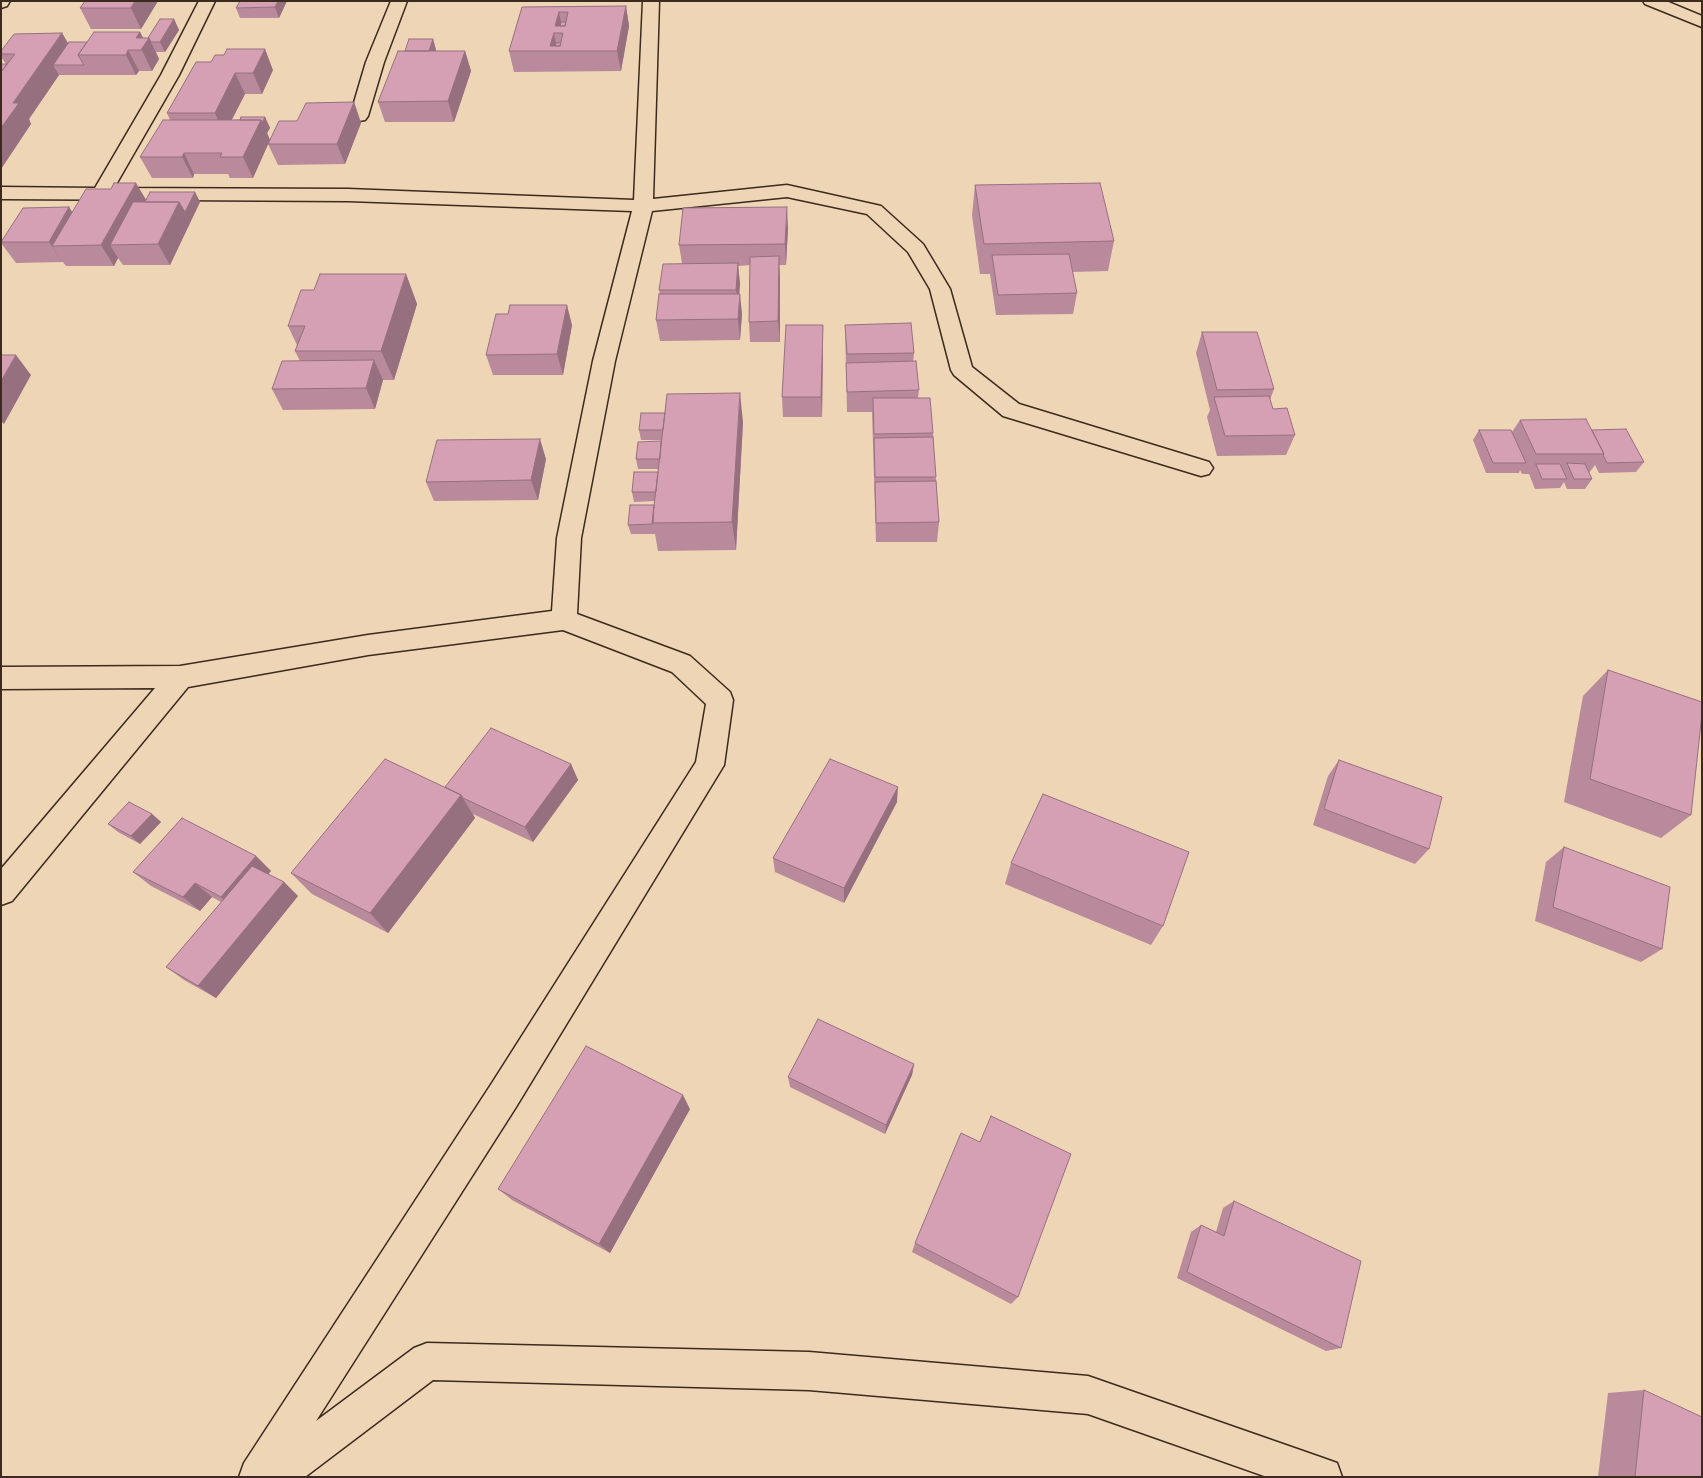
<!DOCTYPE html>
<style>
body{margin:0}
#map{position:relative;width:1703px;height:1478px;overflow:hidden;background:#eed5b6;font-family:"Patrick Hand",sans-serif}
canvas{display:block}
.frame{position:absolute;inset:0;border:2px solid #3b2a1e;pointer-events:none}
</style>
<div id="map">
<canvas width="1703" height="1478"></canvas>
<div class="frame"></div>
</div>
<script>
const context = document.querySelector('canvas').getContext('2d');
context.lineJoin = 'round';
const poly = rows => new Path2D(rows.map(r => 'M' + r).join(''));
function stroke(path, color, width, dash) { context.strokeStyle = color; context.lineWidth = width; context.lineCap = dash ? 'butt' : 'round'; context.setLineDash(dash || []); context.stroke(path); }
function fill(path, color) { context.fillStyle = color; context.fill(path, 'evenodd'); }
const street = poly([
 [1,1,10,1,7,6,1,8,1,1],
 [199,1,215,1,179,75,114,188,348,189,634,200,643,1,659,1,653,199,787,185,881,206,923,244,950,289,972,367,1019,404,1209,462,1213,468,1209,474,1201,476,1003,416,954,375,951,370,930,289,908,252,867,214,787,197,652,211,615,361,581,538,577,614,690,656,730,692,733,700,724,765,516,1107,316,1421,414,1348,427,1343,809,1352,1088,1376,1323,1458,1337,1463,1342,1477,1267,1477,1088,1414,809,1390,433,1380,305,1477,239,1477,244,1463,492,1083,696,762,706,704,672,672,563,630,368,655,188,687,12,901,1,905,1,869,155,688,1,689,1,667,180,666,368,635,552,611,557,538,593,361,632,211,348,201,1,199,1,187,95,188,161,75,199,1],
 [391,1,407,1,384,62,368,116,365,120,359,121,353,120,350,116,366,62,391,1],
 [1643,1,1666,1,1702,16,1702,27,1645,4,1643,1]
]);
stroke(street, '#3b2a1e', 3);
fill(street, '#eed5b6');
fill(poly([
 [85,1,158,1,141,29,91,29,80,8],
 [287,1,279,18,240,18,236,8],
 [626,6,629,26,621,71,514,72,509,51,522,7],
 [174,19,179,30,165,52,156,52,159,59,152,71,139,71,136,75,59,75,29,119,31,124,1,169,1,64,6,64,1,57,1,51,62,33,68,43,87,42,140,32,143,38,148,38],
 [433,39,436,50,436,51,465,51,471,71,454,122,385,122,378,102,405,51],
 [196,62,273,70,262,94,245,94,232,120,265,117,270,128,267,133,270,140,297,121,354,102,361,123,345,164,278,165,268,144,253,178,230,178,228,174,194,174,193,178,152,178,140,157,170,120,167,113],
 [975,185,1114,241,1108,271,1072,272,1077,293,1073,314,996,315,990,274,980,274,972,215],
 [195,192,200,202,170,265,123,265,118,258,114,266,66,266,63,262,16,263,1,243,69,207,72,212],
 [788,228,786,265,779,265,780,342,750,342,749,322,750,265,738,266,740,284,739,294,742,314,740,340,660,341,656,320,660,294,659,290,682,263,679,245],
 [406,274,417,304,394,380,383,380,375,409,283,410,272,389,300,361,295,351,297,345,288,326,314,290],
 [572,325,563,375,493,375,486,355],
 [845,325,914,353,913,362,919,390,918,398,933,433,936,481,939,522,937,542,876,542,872,412,847,412],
 [1202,332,1274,389,1270,400,1273,409,1295,435,1286,455,1217,456,1207,417,1210,410,1196,353],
 [823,345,822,417,783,417,782,397],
 [1520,420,1592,430,1644,462,1636,472,1599,473,1595,465,1589,473,1592,479,1585,489,1567,489,1564,482,1560,488,1535,489,1529,474,1522,474,1520,470,1519,473,1486,473,1473,440,1479,430,1512,432],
 [743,422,736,550,658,551,655,534,631,534,628,525,654,505,655,501,634,502,632,492,658,472,658,469,638,469,636,459,661,441,662,440,641,440,639,430],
 [546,459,538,500,434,501,426,482],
 [1608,670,1691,815,1661,838,1564,802,1583,696],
 [1339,760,1429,849,1415,864,1313,825,1328,776],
 [571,764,578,780,533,842,473,814,475,818,388,933,312,894,291,873,445,787],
 [897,802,844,903,775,872,773,858],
 [152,814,161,822,140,844,118,832,108,824],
 [1564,847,1662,949,1641,962,1535,921,1546,862],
 [256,856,271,871,268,874,284,882,298,896,216,998,184,980,166,967,221,902,212,897,200,911,151,886,133,872],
 [1011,863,1163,926,1151,945,1005,884],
 [914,1064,912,1075,885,1134,790,1087,788,1077],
 [690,1109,610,1253,512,1200,498,1189],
 [1234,1201,1341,1348,1326,1351,1177,1278,1191,1232,1201,1225,1216,1232,1223,1208],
 [915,1243,1018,1297,1011,1304,912,1252],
 [1644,1390,1702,1477,1598,1477,1608,1393]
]), '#b88a9b');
fill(poly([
 [135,1,158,1,141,29,131,8],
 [278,1,287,1,279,18,275,7],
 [626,6,629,26,621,71,617,51],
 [559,12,563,32,555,26],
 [174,19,179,30,165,52,160,42],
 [140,32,146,43,149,38,159,59,152,71,136,38],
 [62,33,74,54,53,65,59,75,29,119,31,124,1,169,1,128,13,103],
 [554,33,557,51,550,46],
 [433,39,436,50,432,61,428,54],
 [265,49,273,70,262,94,253,73],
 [128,50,139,71,136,75,126,55],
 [465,51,471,71,454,122,448,101],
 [235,73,245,94,224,134,215,113],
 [354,102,361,123,345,164,337,144],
 [265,117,270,128,267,133,270,140,253,178,243,157,261,120],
 [184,153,194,174,193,178,182,157],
 [136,183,148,203,110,245,118,258,114,266,101,245],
 [195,192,200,202,170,265,158,244,179,202],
 [69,207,82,228,52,246,63,263,49,242],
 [787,207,788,228,786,265,785,244],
 [779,256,780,277,780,342,778,321],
 [738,263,740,284,738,310,736,290],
 [406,274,417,304,394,380,381,351],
 [740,294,742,314,740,340,738,319],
 [567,305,572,325,563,375,557,354],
 [823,325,823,345,822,417,821,397],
 [16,355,31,375,4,424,1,421,1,381],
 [374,360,383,380,375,409,366,388],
 [740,393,743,422,736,550,732,522],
 [540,439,546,459,538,500,531,480],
 [571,764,578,780,533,842,525,827],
 [898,787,897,802,844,903,844,888],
 [461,795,475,818,388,933,370,913],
 [152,814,161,822,140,844,131,836],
 [256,856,271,871,237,911,221,897],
 [284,882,298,896,216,998,198,986],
 [195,883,212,897,200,911,183,897],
 [914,1064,912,1075,885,1134,886,1125],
 [683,1095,690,1109,610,1253,599,1244]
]), '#96707e');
const building = poly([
 [85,1,135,1,131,8,80,8,85,1],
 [240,1,278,1,275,7,236,8,240,1],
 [626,6,617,51,509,51,522,7,626,6],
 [559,12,568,12,565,26,555,26,559,12],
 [554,33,563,33,560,46,550,46,554,33],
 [160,19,174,19,160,42,151,42,149,38,148,38,160,19],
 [561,22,566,22,565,26,560,26,561,22],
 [94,32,140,32,136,38,149,38,141,50,128,50,126,55,78,55,94,32],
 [62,33,13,103,19,103,1,128,1,72,15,54,1,54,1,51,14,34,62,33],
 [409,39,433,39,429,51,405,51,409,39],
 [69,42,87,42,78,55,84,65,53,65,69,42],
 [556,43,561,43,560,46,555,46,556,43],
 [227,49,265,49,253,73,235,73,215,113,167,113,196,62,211,62,215,55,224,55,227,49],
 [398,51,465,51,448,101,378,102,398,51],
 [1,64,7,64,1,72,1,64],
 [354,102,337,144,268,144,279,121,297,121,306,103,354,102],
 [241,117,265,117,262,123,261,120,240,120,241,117],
 [163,120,261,120,243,157,220,157,222,153,184,153,182,157,140,157,163,120],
 [114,183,136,183,101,245,52,246,86,189,111,189,114,183],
 [1100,183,1114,241,984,244,975,185,1100,183],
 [150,192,195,192,185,212,179,202,145,202,150,192],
 [133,202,179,202,158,244,110,245,133,202],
 [69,207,49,242,1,242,23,208,69,207],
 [787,207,785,244,679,245,683,208,787,207],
 [1069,254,1077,293,998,295,992,255,1069,254],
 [779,256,778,321,749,322,750,257,779,256],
 [738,263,736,290,659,290,663,264,738,263],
 [320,274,406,274,381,351,295,351,305,326,288,326,301,290,314,290,320,274],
 [659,294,740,294,738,319,656,320,659,294],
 [510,305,567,305,557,354,486,355,496,314,508,314,510,305],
 [911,323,914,353,847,354,845,325,911,323],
 [786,325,823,325,821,397,782,397,786,325],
 [1202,332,1257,332,1274,389,1217,390,1202,332],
 [1,355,16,355,1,381,1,355],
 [374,360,366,388,272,389,282,361,374,360],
 [916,361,919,390,847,392,846,363,916,361],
 [740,393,732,522,652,523,667,394,740,393],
 [1269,396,1273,409,1287,408,1295,435,1225,436,1214,397,1269,396],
 [873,398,930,398,933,433,874,434,873,398],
 [641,413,665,413,663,430,639,430,641,413],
 [1586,419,1604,454,1536,454,1520,420,1586,419],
 [1626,429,1644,462,1607,463,1603,455,1604,454,1592,430,1626,429],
 [1479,430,1511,430,1526,463,1493,463,1479,430],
 [933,437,936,477,875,477,874,438,933,437],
 [540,439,531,480,426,482,437,440,540,439],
 [661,441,660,459,636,459,638,442,661,441],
 [1567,463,1585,464,1592,479,1574,479,1567,463],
 [1536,464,1560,464,1567,479,1542,479,1536,464],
 [634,472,658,472,656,492,632,492,634,472],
 [936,481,939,522,876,523,875,482,936,481],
 [630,505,654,505,653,524,628,525,630,505],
 [1608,670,1702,702,1702,714,1691,815,1590,779,1608,670],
 [491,728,571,764,525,827,463,798,461,795,445,787,491,728],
 [385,759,461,795,370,913,291,873,385,759],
 [830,759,898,787,844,888,773,858,830,759],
 [1339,760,1442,797,1429,849,1324,809,1339,760],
 [1043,794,1189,852,1163,926,1011,863,1043,794],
 [129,802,152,814,131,836,108,824,129,802],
 [182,818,256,856,221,897,195,883,183,897,133,872,182,818],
 [1564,847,1670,887,1662,949,1553,907,1564,847],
 [252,866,284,882,198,986,166,967,252,866],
 [818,1019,914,1064,886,1125,788,1077,818,1019],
 [586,1046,683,1095,599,1244,498,1189,586,1046],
 [991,1116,1071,1154,1018,1297,915,1243,961,1133,980,1142,991,1116],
 [1234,1201,1361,1261,1341,1348,1187,1272,1201,1225,1224,1236,1234,1201],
 [1644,1390,1702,1417,1702,1477,1635,1477,1644,1390]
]);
fill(building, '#d6a0b4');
stroke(building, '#96707e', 1);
</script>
